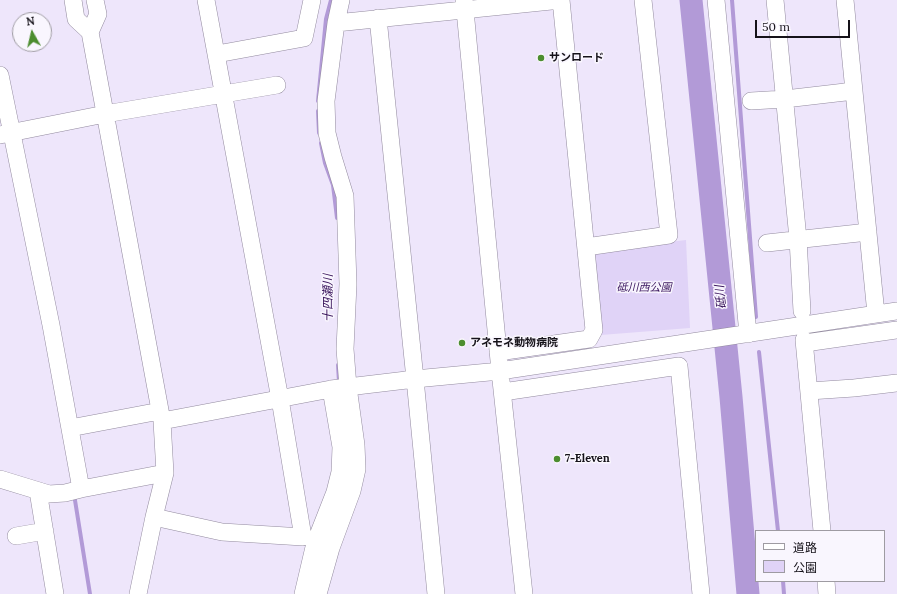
<!DOCTYPE html>
<meta charset="utf-8">
<style>
body{margin:0}
#map{position:relative;width:897px;height:594px;overflow:hidden;background:#eee6fb;font-family:Lora,"Noto Sans JP",serif}
canvas{display:block}
.legend{position:absolute;left:755px;top:530px;width:130px;height:52px;box-sizing:border-box;background:#f9f6fe;border:1px solid #9e9ba2;margin:0;padding:5px 7px;list-style:none;font-size:12px;color:#151219}
.legend li{display:flex;align-items:center;gap:8px;height:20px}
.legend b{width:20px;border:1px solid #9e9ba2}
.north{position:absolute;left:12px;top:12px;width:40px;height:40px;box-sizing:border-box;background:#f9f6fe;border:1px solid #9e9ba2;border-radius:50%;rotate:352deg;font-size:11px;font-weight:700;line-height:16px;text-align:center;color:#151219}
.north::after{content:'';display:block;margin:auto;width:14px;height:18px;background:#4c8d2f;clip-path:polygon(50% 0,100% 100%,50% 72%,0 100%)}
.scale{position:absolute;left:755px;top:20px;width:95px;height:18px;box-sizing:border-box;border:2px solid #151219;border-top:0;padding-left:5px;font-size:12px;line-height:14px;white-space:nowrap;color:#151219;-webkit-text-stroke:3px #f9f6fe;paint-order:stroke}
</style>
<div id="map">
<canvas width="897" height="594"></canvas>
<ul class="legend">
<li><b style="height:5px;background:#fff"></b>道路</li>
<li><b style="height:11px;background:#e0d3f7"></b>公園</li>
</ul>
<div class="north">N</div>
<div class="scale">50 m</div>
</div>
<script>
const context = document.querySelector('canvas').getContext('2d');
context.lineJoin = 'round';
function fill(path, color) { context.fillStyle = color; context.fill(path, 'evenodd'); }
const poly = rows => new Path2D(rows.map(r => 'M' + r).join(''));
function stroke(path, color, width, dash) { context.strokeStyle = color; context.lineWidth = width; context.lineCap = dash ? 'butt' : 'round'; context.setLineDash(dash || []); context.stroke(path); }
function drawText(font, color, halo, rows, align = 'center') {
  context.font = font + ' Lora,"Noto Sans JP",serif'; context.lineWidth = 3; context.setLineDash([]); context.textBaseline = 'middle'; context.strokeStyle = halo; context.fillStyle = color; for (const [text, x, y, turn = 0] of rows) {
    context.save(); context.translate(x, y); context.rotate((+turn || 0) * Math.PI / 180); context.textAlign = isNaN(turn) ? turn : align; if (halo) context.strokeText(text, 0, 0); context.fillText(text, 0, 0); context.restore();
  }
}
fill(poly([
 [686,240,690,328,601,335,594,251]
]), '#e0d3f7');
stroke(poly([
 [732,0,756,317],
 [318,101,326,19,331,0],
 [318,111,319,133],
 [321,143,325,163,333,185,337,218],
 [759,352,778,531],
 [338,365,339,382],
 [74,494,90,594],
 [783,581,784,594]
]), '#b29ad7', 4);
stroke(poly([
 [691,0,731,397,748,594]
]), '#b29ad7', 23);
const minor = poly([
 [73,0,76,19,90,32,162,421,165,473,154,517,138,594],
 [464,0,500,371,524,594],
 [716,0,748,334],
 [775,0,798,239,802,311],
 [845,0,876,314],
 [378,18,415,379,436,594],
 [336,23,561,0],
 [90,32,98,14,95,0],
 [217,54,304,38,312,0],
 [0,75,51,325,81,489,165,473],
 [751,101,785,99,854,91],
 [0,135,105,114,277,85],
 [767,243,868,232],
 [586,247,669,235,643,0],
 [804,340,822,531],
 [805,343,897,330],
 [498,352,589,339,594,330,561,0],
 [809,391,854,388,897,383],
 [503,392,679,366,701,594],
 [162,421,331,389,415,379,500,371,897,311],
 [70,428,160,411],
 [0,479,49,494,65,493,81,489],
 [38,491,55,594],
 [154,517,222,532,303,537,280,399,206,0],
 [16,536,45,531],
 [826,581,827,594],
 [303,594,315,543,335,492,340,472,341,447,331,389],
 [318,594,331,548,352,491,357,469,356,445,348,387,345,349,348,284,345,196,333,157,327,133,326,101,336,23,341,0]
]);
stroke(minor, '#938b9f', 18);
stroke(minor, '#fff', 17);
for (const [x, y, r, color] of [
 [541,58,4,"#4c8d2f"],
 [462,343,4,"#4c8d2f"],
 [557,459,4,"#4c8d2f"]
]) { const dot = new Path2D(); dot.arc(x, y, r, 0, 2 * Math.PI); context.fillStyle = color; context.fill(dot); stroke(dot, '#f9f6fe', 1.5); }
drawText('bold 11px', '#151219', '#f9f6fe', [
 ["サンロード",549,58],
 ["アネモネ動物病院",470,343],
 ["7-Eleven",565,459]
], 'left');
drawText('italic 11px', '#3c1860', '#f9f6fe', [
 ["砥川西公園",644,288]
]);
drawText('italic 12px', '#37125a', '#f9f6fe', [
 ["砥川",721,297,-96],
 ["十四瀬川",329,298,-90]
]);
</script>
